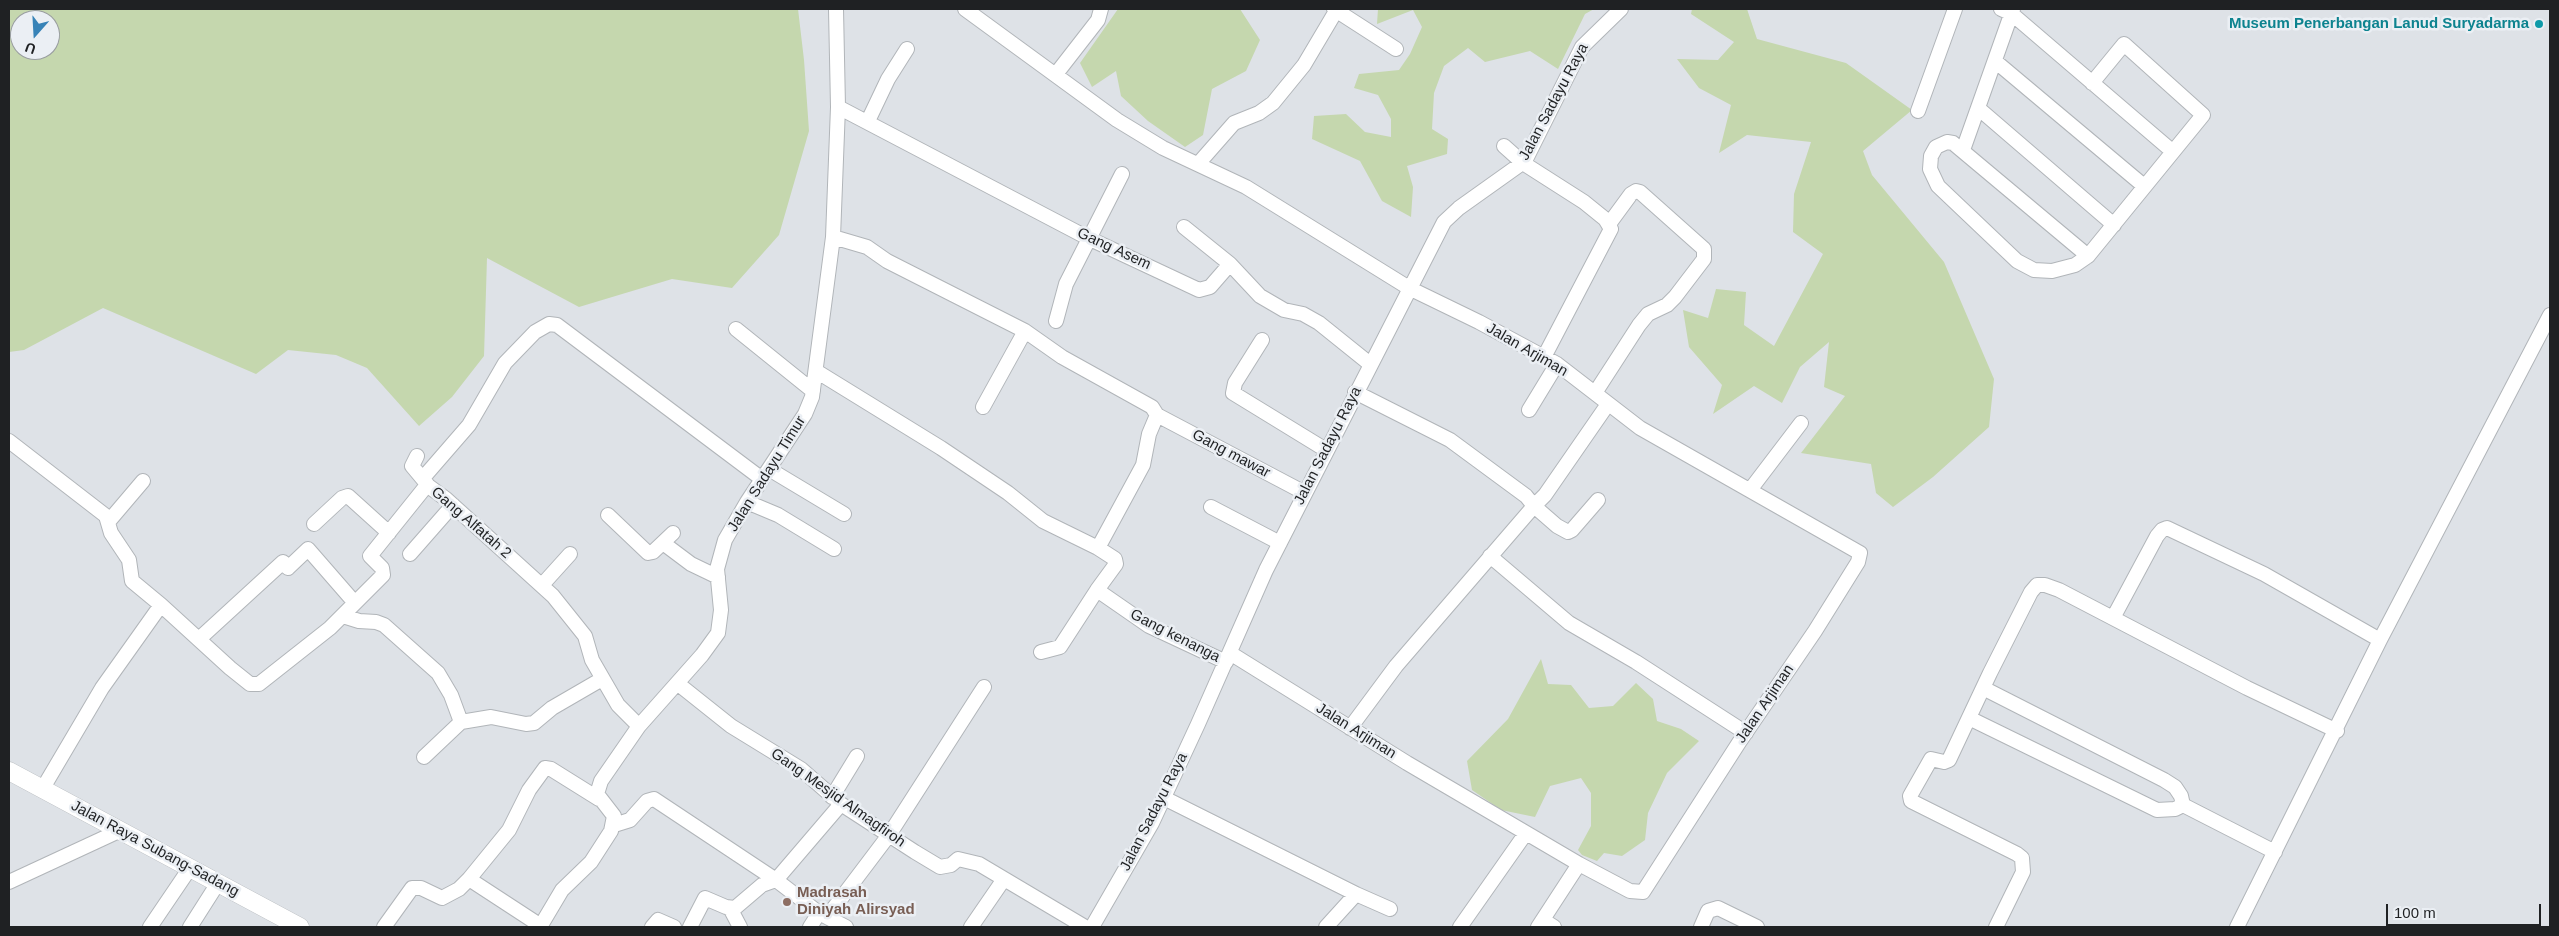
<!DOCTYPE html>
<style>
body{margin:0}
#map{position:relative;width:2559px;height:936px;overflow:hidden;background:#dee2e7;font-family:Arial,sans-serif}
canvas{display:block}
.frame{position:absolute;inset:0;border:10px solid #1f2123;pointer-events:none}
.north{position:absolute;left:10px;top:10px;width:50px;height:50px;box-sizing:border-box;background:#ebeff4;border:1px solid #999da0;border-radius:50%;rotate:199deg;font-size:14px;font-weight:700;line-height:20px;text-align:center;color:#1f2123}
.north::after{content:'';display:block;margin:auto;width:18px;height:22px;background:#3883b7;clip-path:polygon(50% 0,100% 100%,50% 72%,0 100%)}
.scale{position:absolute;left:2386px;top:904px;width:155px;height:22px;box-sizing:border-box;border:2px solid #1f2123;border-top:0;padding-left:6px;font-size:15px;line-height:18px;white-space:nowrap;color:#1f2123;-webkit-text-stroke:4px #ebeff4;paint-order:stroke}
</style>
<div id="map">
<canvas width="2559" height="936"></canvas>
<div class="frame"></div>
<div class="north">U</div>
<div class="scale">100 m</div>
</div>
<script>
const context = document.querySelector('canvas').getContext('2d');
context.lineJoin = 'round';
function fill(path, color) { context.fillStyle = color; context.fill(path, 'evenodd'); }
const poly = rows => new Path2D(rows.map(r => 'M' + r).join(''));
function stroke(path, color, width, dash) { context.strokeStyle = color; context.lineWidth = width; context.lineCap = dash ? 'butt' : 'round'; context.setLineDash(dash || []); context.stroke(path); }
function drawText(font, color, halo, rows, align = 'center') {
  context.font = font + ' Arial,sans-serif'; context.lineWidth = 5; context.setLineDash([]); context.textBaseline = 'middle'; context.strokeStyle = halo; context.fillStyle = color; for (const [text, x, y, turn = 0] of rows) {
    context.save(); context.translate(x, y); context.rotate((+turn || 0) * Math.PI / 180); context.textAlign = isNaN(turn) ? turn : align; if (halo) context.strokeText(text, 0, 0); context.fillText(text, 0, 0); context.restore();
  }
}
fill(poly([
 [9,9,798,9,804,60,809,131,779,235,732,288,672,279,579,307,487,258,484,356,452,397,419,426,367,368,336,355,288,350,256,374,103,308,24,350,9,352],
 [20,20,50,20,50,50,20,50],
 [1118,9,1240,9,1260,40,1246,71,1212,89,1203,135,1185,147,1148,121,1121,96,1116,71,1092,87,1080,63],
 [1378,9,1594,9,1585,14,1558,69,1530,51,1485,62,1468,48,1444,66,1434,93,1432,129,1448,139,1447,154,1407,166,1413,187,1411,217,1382,201,1360,161,1312,139,1314,116,1346,114,1365,132,1391,137,1391,119,1378,95,1354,88,1359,74,1399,70,1410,54,1422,27,1413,10,1377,24],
 [1692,9,1747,9,1757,39,1846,63,1912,110,1863,151,1872,175,1944,262,1994,379,1989,427,1933,477,1893,507,1876,493,1871,464,1801,453,1845,396,1824,387,1829,342,1800,367,1782,403,1754,386,1713,414,1722,385,1689,347,1683,310,1708,318,1716,289,1746,292,1744,325,1774,346,1823,254,1793,232,1794,194,1811,142,1747,135,1719,153,1731,105,1699,88,1677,59,1718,60,1734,42,1691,14],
 [1541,659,1548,684,1571,685,1589,708,1613,706,1636,683,1653,699,1657,721,1681,729,1699,741,1667,773,1648,813,1645,840,1622,856,1604,853,1597,861,1582,855,1578,850,1591,826,1591,793,1581,778,1550,786,1535,817,1501,810,1472,790,1467,761,1508,719]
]), '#c5d7ae');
const minor = poly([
 [965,9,1117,120,1163,148,1246,187,1409,288,1479,322,1557,364,1640,428,1860,553,1858,562,1815,631,1740,741,1643,892,1630,891,1579,864,1407,763,1230,653],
 [1334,9,1396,49],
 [2001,9,2012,14,2172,151],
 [1995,61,2144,186],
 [1056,74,1098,20,1101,9],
 [838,107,1088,238,1199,290,1210,287,1230,264,1260,296,1284,310,1303,314,1319,323,1370,364],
 [1978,108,2114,225],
 [1918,111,1955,9],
 [868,121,888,79,907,49],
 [1504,146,1523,163,1584,202,1605,219,1611,229,1544,357],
 [1963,150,2013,9],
 [1198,164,1234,123,1259,113,1273,103,1304,65,1336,11],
 [1184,227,1230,264],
 [2088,256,1953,143,1947,142,1936,147,1931,156,1930,169,1938,186,2017,261,2034,270,2052,271,2075,265,2088,256,2203,115,2124,44,2092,83],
 [1056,321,1066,284,1122,174],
 [736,329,813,391],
 [1262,340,1235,383,1233,393,1326,450],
 [816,371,941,448,1008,493,1043,521,1098,548,1143,465,1149,434,1157,415,1152,407,1062,357,1025,331,887,261,867,247,833,237],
 [1595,393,1639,325,1648,314,1667,305,1675,297,1704,259,1704,249,1640,192,1636,191,1631,194,1609,224],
 [983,407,1025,331],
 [1529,410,1557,364],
 [1157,415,1305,493],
 [9,441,106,516,111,533,129,560,132,581,161,605],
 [417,456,412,466,427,484],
 [769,469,844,514],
 [423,478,469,425,505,363,535,332,549,324,557,325,762,479],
 [1750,490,1801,423],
 [1598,500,1572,530,1568,532,1557,526,1534,506,1545,495,1608,404],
 [747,502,778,515,834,549],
 [1211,507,1280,543],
 [608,515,648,553,653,552,673,533],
 [109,521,143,481],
 [314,524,342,498,348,496,389,533],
 [663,543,691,564,718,577],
 [1098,548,1115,559,1116,564,1097,590,1149,626,1226,662],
 [410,554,453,505],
 [1490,556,1569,623,1636,662,1746,733],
 [542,585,570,554],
 [343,616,359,621,376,622,384,625,438,673,451,695,461,722],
 [2113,618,2157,536,2162,530,2167,528,2264,574,2380,640],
 [199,639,283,562,288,568,308,549,355,603],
 [1041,652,1060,647,1097,590],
 [677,683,731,726,801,769,841,804,915,852,940,867,951,865,958,859,979,864,1085,927],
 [1983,688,2164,780,2175,787,2181,796,2183,805],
 [1969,718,2157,810,2175,809,2183,805],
 [1350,728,1396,666,1534,506,1526,496,1450,440,1355,392],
 [424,757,461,722,491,717,526,724,534,723,552,708,602,679],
 [43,788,102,688,161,605,230,668,250,684,259,684,330,628,383,575,382,568,370,556,427,485,446,499,553,596,585,636,592,660,618,705,639,726],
 [832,797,857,756],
 [1164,798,1356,894],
 [2183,805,2275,852],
 [614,825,630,820,647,801,654,799,776,880],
 [469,879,541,926],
 [9,882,119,831],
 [730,908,740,927],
 [819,913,846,927],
 [827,917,889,835,984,687],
 [1543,920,1554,927],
 [150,927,190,868],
 [190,927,218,883],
 [384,927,412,888,421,888,442,898,459,889,469,879,509,830,529,790,545,768,551,769,599,799],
 [540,927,562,890,591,862,611,831,614,816,597,794,601,781,639,726,702,655,718,633,721,610,717,569,725,540,747,502,805,414,812,397,833,237,838,107,836,9],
 [652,927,658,920,674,927],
 [690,927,705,898,726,907,735,908,762,885,776,880],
 [810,927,819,913,776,880,841,804],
 [971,927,1004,879],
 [1092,927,1152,823,1198,724,1266,570,1444,222,1459,208,1525,161,1582,47,1621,9],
 [1326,927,1356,894,1390,909],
 [1460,927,1526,833],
 [1538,927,1579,864],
 [1701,927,1708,911,1718,908,1757,927],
 [1996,927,2023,872,2022,858,2017,854,1911,801,1910,796,1931,759,1944,762,1949,760,1990,673,2031,592,2037,585,2045,585,2059,590,2247,688,2337,731],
 [2237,927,2380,640,2550,315]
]);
const major = poly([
 [9,771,300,927]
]);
stroke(minor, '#b1b5b9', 16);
stroke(major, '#b1b5b9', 19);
stroke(minor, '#fff', 14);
stroke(major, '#fff', 18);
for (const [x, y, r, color] of [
 [2539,24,5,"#0f9aa8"],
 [787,902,5,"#8d6e63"]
]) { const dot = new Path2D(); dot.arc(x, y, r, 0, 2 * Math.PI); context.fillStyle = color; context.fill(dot); stroke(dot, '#ebeff4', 2); }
drawText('bold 15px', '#0d838f', '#ebeff4', [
 ["Museum Penerbangan Lanud Suryadarma",2529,24]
], 'right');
drawText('15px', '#1f2123', '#ebeff4', [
 ["Jalan Sadayu Raya",1554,102,-62],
 ["Gang Asem",1114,249,25],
 ["Jalan Arjiman",1527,350,30],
 ["Jalan Sadayu Raya",1328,446,-63],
 ["Gang mawar",1231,454,28],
 ["Jalan Sadayu Timur",767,474,-58],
 ["Gang Alfatah 2",471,523,41],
 ["Gang kenanga",1175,636,27],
 ["Jalan Arjiman",1765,704,-56],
 ["Jalan Arjiman",1356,731,32],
 ["Gang Mesjid Almagfiroh",838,798,35],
 ["Jalan Sadayu Raya",1154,812,-63],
 ["Jalan Raya Subang-Sadang",155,849,28]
]);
drawText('bold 15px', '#785e54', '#ebeff4', [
 ["Madrasah",797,893],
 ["Diniyah Alirsyad",797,910]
], 'left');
</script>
